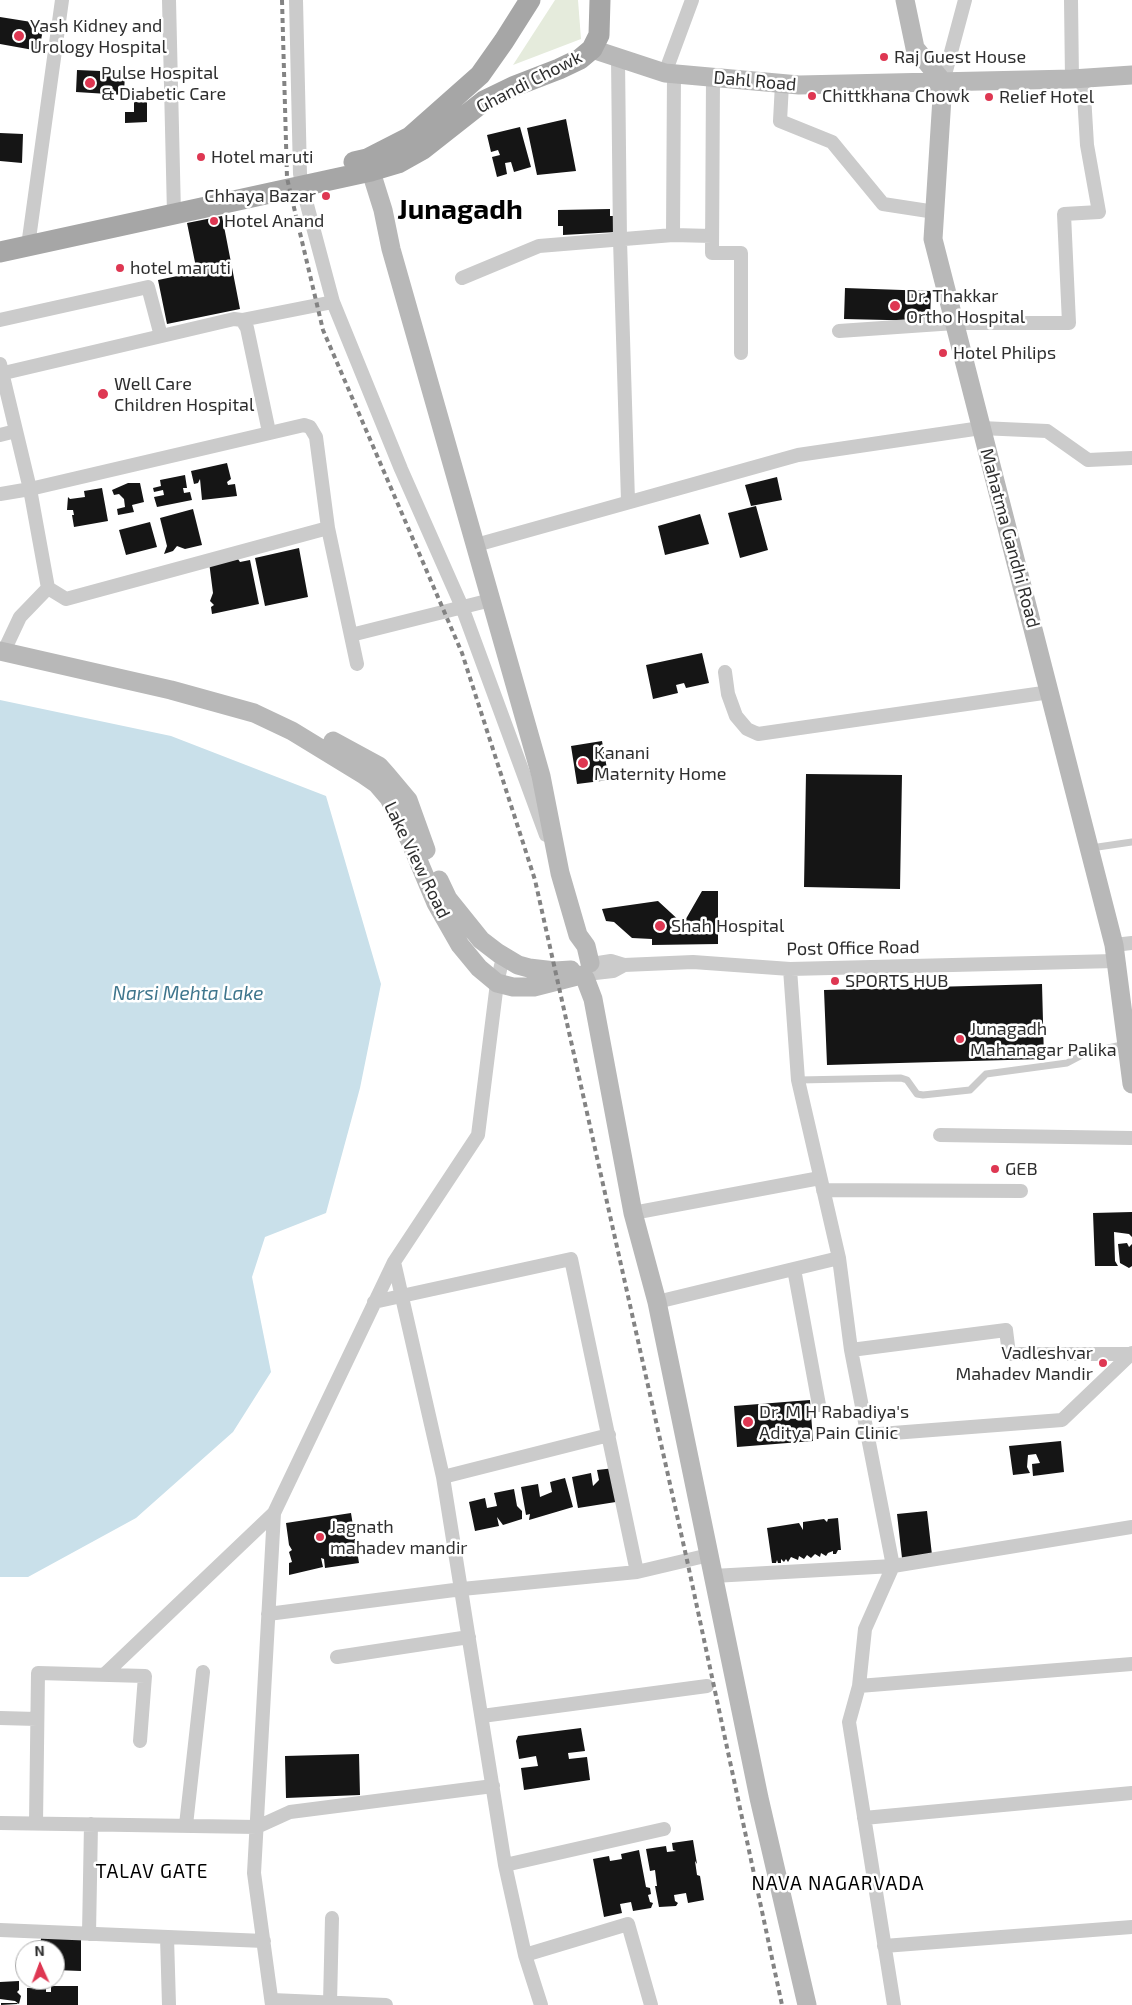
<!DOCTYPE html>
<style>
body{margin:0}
#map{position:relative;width:1132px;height:2005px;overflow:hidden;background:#fff;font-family:"Exo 2",sans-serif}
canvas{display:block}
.north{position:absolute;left:15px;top:1940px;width:50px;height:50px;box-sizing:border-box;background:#fff;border:1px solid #ababab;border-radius:50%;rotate:358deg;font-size:14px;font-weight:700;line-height:20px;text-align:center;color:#2e2e2e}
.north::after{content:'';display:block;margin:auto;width:18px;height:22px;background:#de3752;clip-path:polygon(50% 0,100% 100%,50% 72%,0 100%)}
</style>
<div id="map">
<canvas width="1132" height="2005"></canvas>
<div class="north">N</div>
</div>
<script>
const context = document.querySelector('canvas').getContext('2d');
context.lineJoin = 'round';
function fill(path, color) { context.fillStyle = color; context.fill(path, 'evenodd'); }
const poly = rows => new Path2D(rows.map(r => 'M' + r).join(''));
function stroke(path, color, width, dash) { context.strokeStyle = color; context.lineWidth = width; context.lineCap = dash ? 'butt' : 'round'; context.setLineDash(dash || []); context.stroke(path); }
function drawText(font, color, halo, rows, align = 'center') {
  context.font = font + ' "Exo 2",sans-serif'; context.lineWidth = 5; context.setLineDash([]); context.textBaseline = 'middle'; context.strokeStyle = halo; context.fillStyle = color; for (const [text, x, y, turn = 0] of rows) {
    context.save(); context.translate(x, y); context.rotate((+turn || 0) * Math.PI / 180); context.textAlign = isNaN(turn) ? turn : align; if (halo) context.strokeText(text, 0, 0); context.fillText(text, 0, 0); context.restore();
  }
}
fill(poly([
 [555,0,578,0,581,39,513,65]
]), '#e5ebdc');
fill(poly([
 [0,700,171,736,326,796,381,984,360,1088,326,1213,265,1237,252,1277,271,1372,233,1432,136,1518,28,1577,0,1577]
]), '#c9e0ea');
fill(poly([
 [0,17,44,24,39,51,0,44],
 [77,70,125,72,124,95,76,92],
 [134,101,147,101,147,122,125,123,125,112,134,112],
 [566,119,576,171,537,175,527,128],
 [520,127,531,167,514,172,511,162,505,163,507,174,497,177,492,157,500,155,498,150,491,152,487,135],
 [0,133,23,134,22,163,0,161],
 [610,209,610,216,615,216,616,232,563,235,563,226,558,226,558,210],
 [222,216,240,309,167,324,158,280,197,272,187,223],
 [845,288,931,291,930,321,844,319],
 [227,463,231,479,227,482,228,485,235,484,237,496,202,500,200,479,198,483,194,484,191,471],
 [185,475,187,488,183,488,184,493,190,492,192,500,157,507,154,497,164,495,163,490,154,492,153,488,161,486,160,480],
 [777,477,782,500,751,506,745,485],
 [128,483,140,483,144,502,132,505,134,512,118,515,117,509,125,507,124,499,119,494,114,495,112,490],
 [102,488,108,521,74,527,72,515,74,515,73,510,67,510,68,497,70,499,85,497,84,491],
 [756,506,768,550,740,558,728,513],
 [193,509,202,545,185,549,177,546,173,551,164,554,167,546,160,518],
 [700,514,709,544,665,555,658,526],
 [150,522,157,547,126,555,119,530],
 [299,548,308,597,265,606,255,558],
 [238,559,240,562,250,560,259,604,212,614,211,607,214,605,210,601,213,593,209,562],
 [702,653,709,683,686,688,684,683,676,685,678,693,653,699,646,665],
 [602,741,609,780,577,784,571,746],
 [806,774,902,775,900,889,804,887],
 [702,891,718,891,718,944,652,945,652,939,632,938,614,922,606,921,602,909,658,901,683,924],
 [1042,984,1044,1059,827,1065,824,990],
 [1132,1212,1132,1237,1129,1234,1114,1232,1115,1261,1118,1266,1095,1266,1093,1213],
 [1127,1243,1129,1247,1132,1244,1132,1266,1129,1268,1120,1263,1118,1244],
 [810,1400,813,1441,737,1447,734,1406],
 [1061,1441,1064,1472,1033,1476,1032,1464,1040,1463,1036,1454,1028,1455,1027,1467,1030,1473,1013,1475,1009,1446],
 [615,1468,622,1501,578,1508,572,1477,591,1473,593,1486,599,1480,597,1470],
 [565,1478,573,1507,529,1520,530,1514,526,1515,521,1487,538,1484,540,1497,552,1492,550,1482],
 [514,1489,517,1506,522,1511,522,1519,503,1525,497,1517,499,1526,475,1531,469,1502,485,1498,487,1508,497,1506,494,1493],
 [927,1511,932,1555,902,1558,897,1514],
 [351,1513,359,1563,325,1568,324,1559,321,1558,323,1567,289,1575,289,1563,292,1562,289,1552,292,1550,289,1545,286,1523],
 [838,1518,841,1550,838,1550,836,1554,833,1554,833,1551,828,1553,826,1556,821,1553,820,1557,815,1554,811,1558,807,1555,804,1559,799,1556,798,1560,791,1557,788,1562,786,1559,784,1562,781,1559,781,1563,778,1563,777,1560,776,1563,772,1563,767,1528,799,1523,803,1530,803,1522,824,1519,827,1522,828,1519],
 [581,1728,585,1751,568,1753,569,1759,587,1757,590,1780,524,1790,521,1768,538,1766,536,1756,519,1759,516,1741,518,1736],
 [359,1754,360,1795,286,1798,285,1756],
 [693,1840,697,1864,695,1861,697,1875,700,1876,704,1900,688,1903,686,1893,674,1895,675,1901,678,1903,676,1906,659,1907,655,1886,657,1886,655,1870,650,1871,646,1849,666,1846,667,1852,676,1851,673,1850,672,1843],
 [639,1850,646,1887,650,1888,651,1894,648,1895,650,1902,653,1903,651,1908,633,1911,631,1902,620,1904,622,1913,604,1917,593,1859,609,1856,610,1861,622,1859,621,1854],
 [41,1938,81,1939,81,1971,55,1970,55,1950,40,1950],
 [19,1981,19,1990,17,1992,21,1996,19,2004,15,2001,0,1999,0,1982],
 [51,1986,78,1986,78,2005,27,2005,27,1988,46,1988,46,1992,51,1992],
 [1,2003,17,2003,18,2004,1,2005]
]), '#151515');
stroke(poly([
 [1091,848,1132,842],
 [798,1080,901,1078,907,1080,917,1094,923,1095,970,1090,986,1074,1067,1063,1086,1053,1126,1044]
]), '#cbcbcb', 7);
stroke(poly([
 [169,0,174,214],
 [296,0,300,174],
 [1071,0,1072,79],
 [618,58,620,240,628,501],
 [665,73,692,0],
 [713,77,712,253,741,253,741,353],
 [943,82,965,0],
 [782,84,780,121,832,142,883,204,935,212],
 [302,186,333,302,401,469,462,607,546,835],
 [673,235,674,74],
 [28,246,62,0],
 [462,278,539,246,673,235,712,236],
 [0,320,148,287,161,336],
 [242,320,333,302],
 [839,331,955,323,1069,323,1064,214,1099,212,1087,145,1083,78],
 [0,364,30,489,48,588,66,599,328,528,316,437,310,427,304,425,30,489,0,494],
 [0,374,234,319,242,320,247,328,269,432],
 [0,435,16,431],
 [328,528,357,664],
 [476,545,798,455,981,428,1047,431,1088,460,1132,458],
 [351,635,491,600],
 [4,651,20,617,48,588],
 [725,672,728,694,736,716,747,729,758,734,1050,692],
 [1114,945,1132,943],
 [592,964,611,961,624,965,693,962,790,969,1115,961],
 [790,969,798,1080,839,1258,851,1350,893,1566,865,1629,859,1686,849,1722,894,2005],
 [595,973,613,971,624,965],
 [940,1135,1132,1138],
 [823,1190,1021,1191],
 [633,1213,820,1178],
 [394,1262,443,1477,505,1865,525,1955,541,2005],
 [794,1269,819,1405],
 [374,1302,571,1259,637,1572],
 [657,1302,839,1258],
 [851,1350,1006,1330,1009,1354,1132,1354,1132,1355],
 [867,1435,1062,1420,1132,1353],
 [443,1477,609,1435],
 [713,1576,893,1566,1132,1527],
 [268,1614,462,1589,637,1572,709,1555],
 [337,1657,469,1637],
 [106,1673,274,1513,394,1262,478,1135,497,983,503,957],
 [859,1686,1132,1664],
 [482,1716,707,1686],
 [0,1718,37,1719],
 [864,1818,1132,1793],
 [0,1823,257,1827,290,1812,493,1786],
 [36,1823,38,1673,145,1676,140,1741],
 [186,1825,203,1672],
 [505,1865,664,1829],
 [0,1930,264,1941],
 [89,1934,91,1824],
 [167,1937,169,2005],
 [884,1946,1132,1927],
 [525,1955,628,1924,651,2005],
 [272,2000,386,2005],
 [330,2003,332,1918],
 [272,2005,254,1873,274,1513]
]), '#cbcbcb', 14);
stroke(poly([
 [905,0,915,48,943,82,933,239,1114,945,1132,1084],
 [592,49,665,73,799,85,1072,79,1132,75],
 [367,159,383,210,391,249,541,776,560,873,578,935,586,946,590,963],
 [0,651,171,690,254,713,292,731,364,775,377,784,389,798,410,841,436,903,460,945,479,968,497,983,513,987,534,987,581,975],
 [333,741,379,766,387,775,408,800,426,850],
 [439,880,448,899,481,940,498,953,518,965,529,968,555,971,571,970],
 [585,978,593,999,633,1213,657,1302,759,1798,807,2005]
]), '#b8b8b8', 19);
stroke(poly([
 [354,162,367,159,410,137,480,75,504,41,530,0],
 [0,252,371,171,398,163,423,149,484,101,515,86,559,69,580,59,592,49,599,35,600,0]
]), '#a6a6a6', 21);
stroke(poly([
 [282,0,287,178,323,330,462,653,535,880,687,1560,782,2005]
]), '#838383', 4, [5, 4]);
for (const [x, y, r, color] of [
 [19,36,6,"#de3752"],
 [884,57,5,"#de3752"],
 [90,83,6,"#de3752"],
 [812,96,5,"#de3752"],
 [989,97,5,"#de3752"],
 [201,157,5,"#de3752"],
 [326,196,5,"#de3752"],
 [214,221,5,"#de3752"],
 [120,268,5,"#de3752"],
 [895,306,6,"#de3752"],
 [943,353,5,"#de3752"],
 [103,394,6,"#de3752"],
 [583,763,6,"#de3752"],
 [660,926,6,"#de3752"],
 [835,981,5,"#de3752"],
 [960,1039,5,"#de3752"],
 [995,1169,5,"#de3752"],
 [1103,1363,5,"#de3752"],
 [748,1422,6,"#de3752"],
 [320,1537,5,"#de3752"]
]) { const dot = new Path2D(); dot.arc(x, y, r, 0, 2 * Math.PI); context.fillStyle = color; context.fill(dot); stroke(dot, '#fff', 2); }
drawText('18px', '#2e2e2e', '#fff', [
 ["Yash Kidney and",30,26],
 ["Urology Hospital",30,47],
 ["Raj Guest House",894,57],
 ["Pulse Hospital",101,73],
 ["& Diabetic Care",101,94],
 ["Chittkhana Chowk",822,96],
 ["Relief Hotel",999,97],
 ["Hotel maruti",211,157],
 ["Chhaya Bazar",316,196,"right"],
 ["Hotel Anand",224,221],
 ["hotel maruti",130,268],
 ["Dr. Thakkar",906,296],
 ["Ortho Hospital",906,317],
 ["Hotel Philips",953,353],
 ["Well Care",114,384],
 ["Children Hospital",114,405],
 ["Kanani",594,753],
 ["Maternity Home",594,774],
 ["Shah Hospital",671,926],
 ["SPORTS HUB",845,981],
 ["Junagadh",970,1029],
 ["Mahanagar Palika",970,1050],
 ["GEB",1005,1169],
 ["Vadleshvar",1093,1353,"right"],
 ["Mahadev Mandir",1093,1374,"right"],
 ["Dr. M H Rabadiya's",759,1412],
 ["Aditya Pain Clinic",759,1433],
 ["Jagnath",330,1527],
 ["mahadev mandir",330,1548]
], 'left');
drawText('18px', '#2e2e2e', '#fff', [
 ["Dahl Road",755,81,5],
 ["Ghandi Chowk",529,82,-27],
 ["Mahatma Gandhi Road",1010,538,75],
 ["Lake View Road",417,860,64],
 ["Post Office Road",853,948,-1]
]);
drawText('italic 19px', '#3f768d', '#fff', [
 ["Narsi Mehta Lake",188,994]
]);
context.letterSpacing = '1px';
drawText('19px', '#000', '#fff', [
 ["TALAV GATE",152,1872],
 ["NAVA NAGARVADA",838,1884]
]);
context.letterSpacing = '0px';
drawText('bold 28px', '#000', '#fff', [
 ["Junagadh",460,210]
]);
</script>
